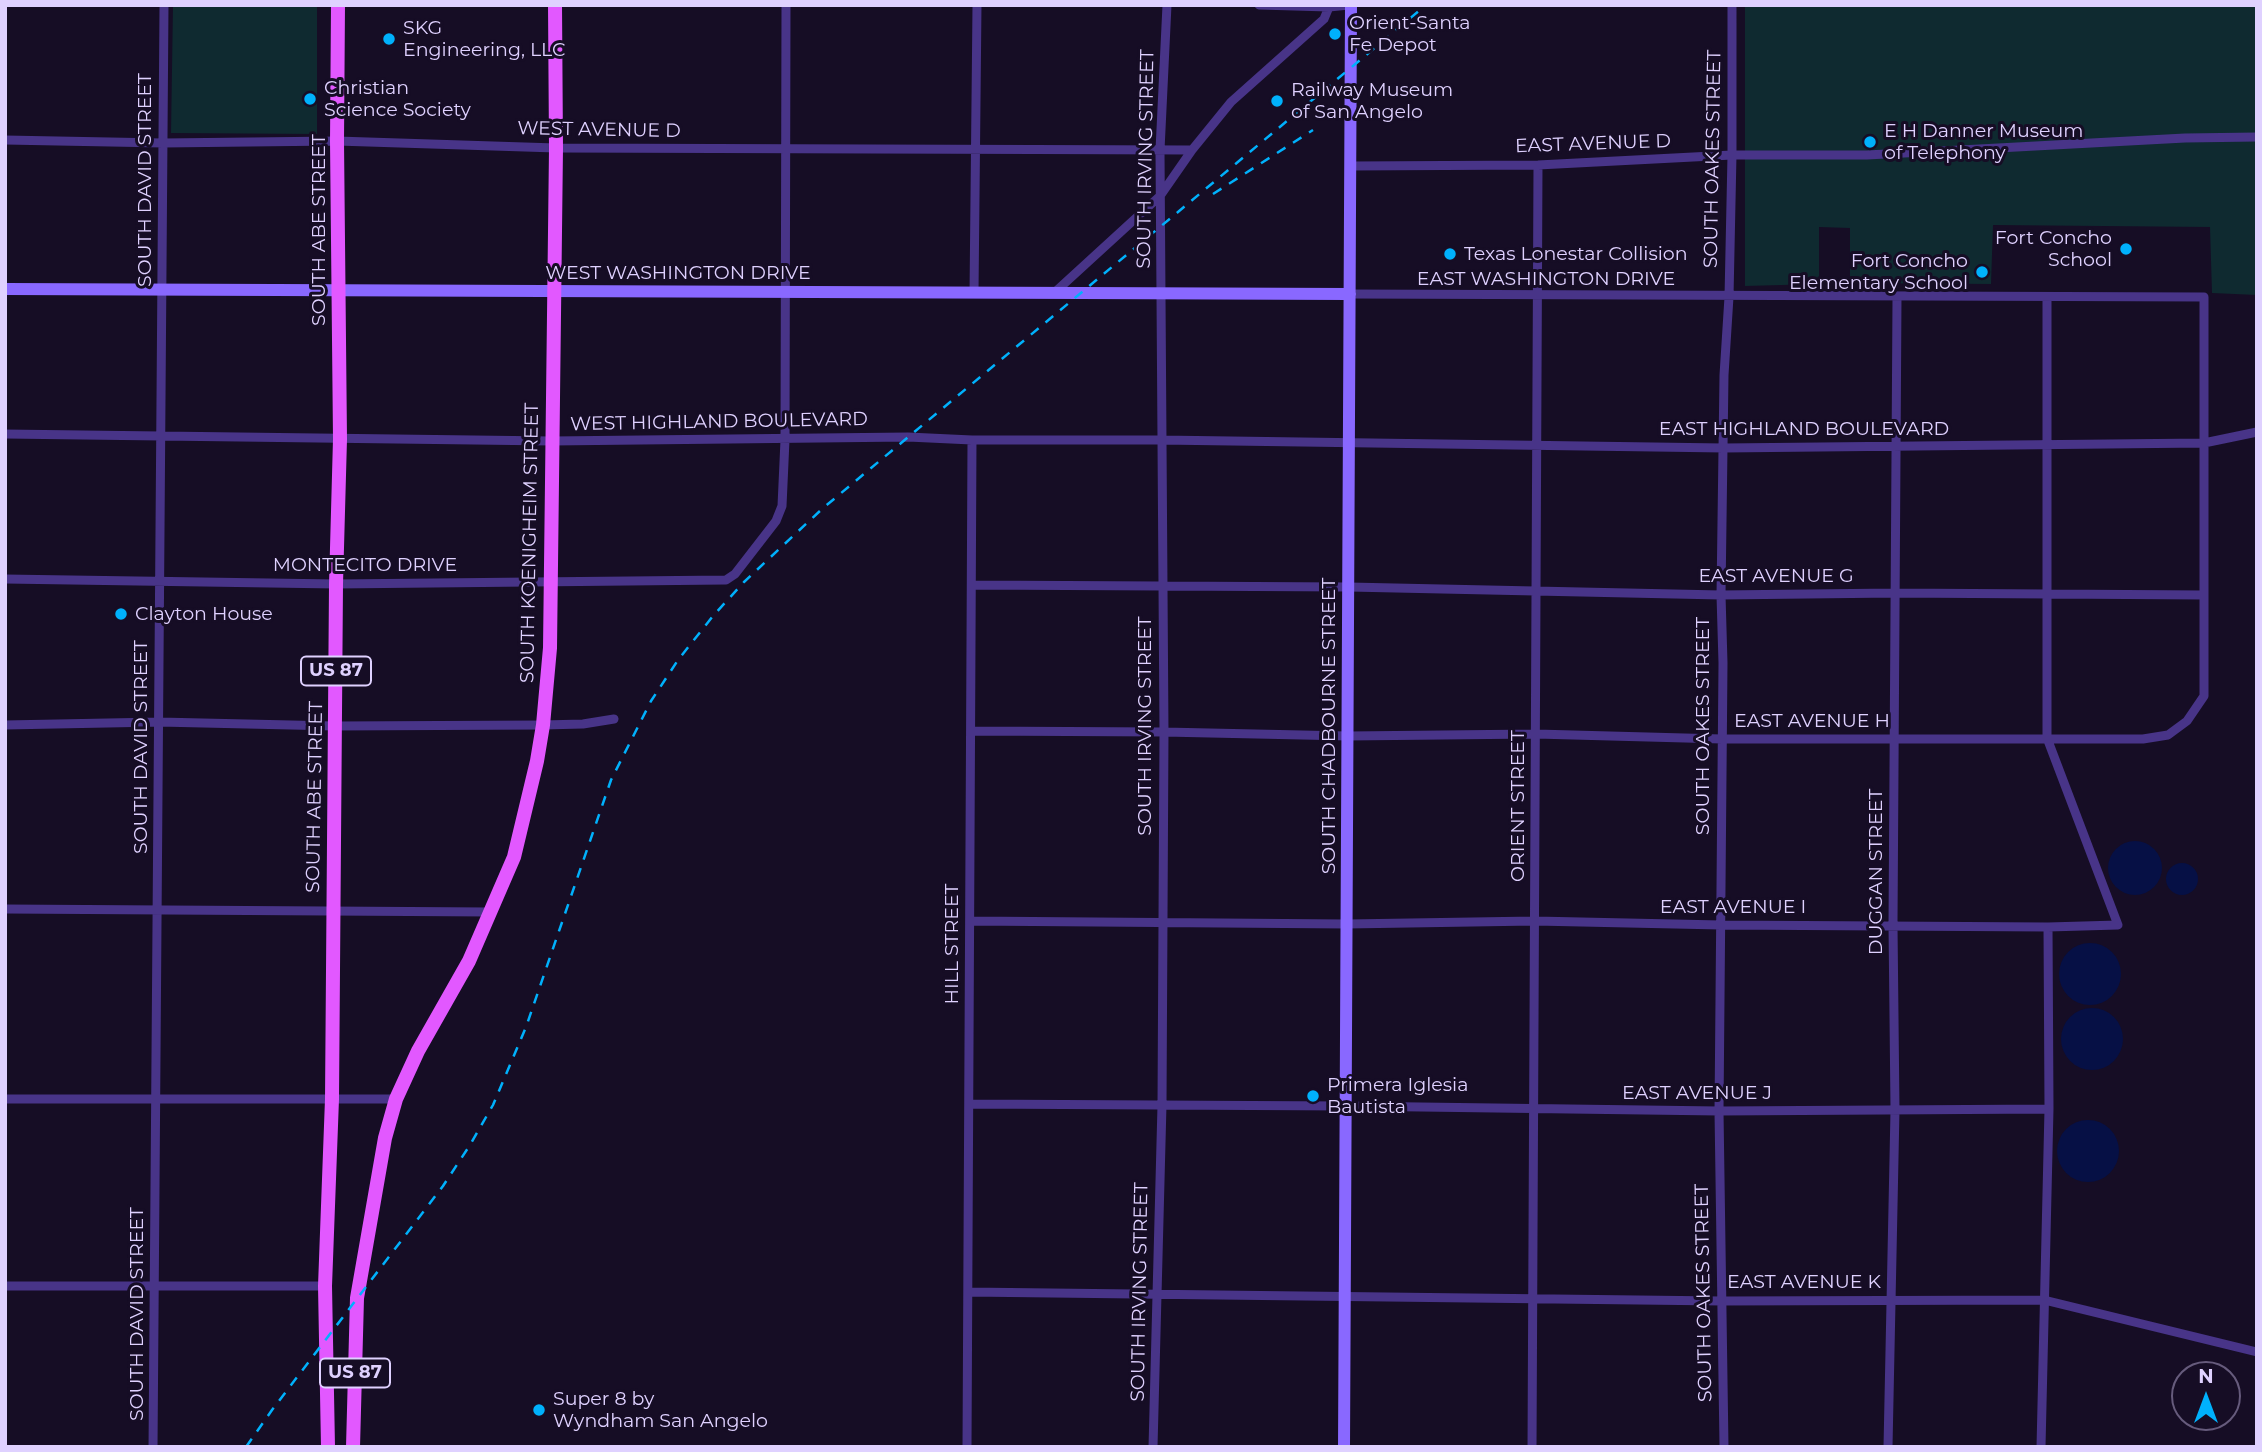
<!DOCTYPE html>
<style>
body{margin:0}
#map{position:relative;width:2262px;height:1452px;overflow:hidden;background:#160d25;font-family:Montserrat,sans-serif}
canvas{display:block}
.frame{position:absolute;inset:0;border:7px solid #dfd1ff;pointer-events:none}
.north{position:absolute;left:2171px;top:1361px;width:70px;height:70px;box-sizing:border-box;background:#160d25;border:2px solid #665b7c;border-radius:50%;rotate:0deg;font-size:19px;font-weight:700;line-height:28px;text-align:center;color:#dfd1ff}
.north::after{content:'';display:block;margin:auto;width:24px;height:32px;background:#00b1fc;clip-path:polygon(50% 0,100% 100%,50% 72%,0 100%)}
</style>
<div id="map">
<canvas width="2262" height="1452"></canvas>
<div class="frame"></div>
<div class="north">N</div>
</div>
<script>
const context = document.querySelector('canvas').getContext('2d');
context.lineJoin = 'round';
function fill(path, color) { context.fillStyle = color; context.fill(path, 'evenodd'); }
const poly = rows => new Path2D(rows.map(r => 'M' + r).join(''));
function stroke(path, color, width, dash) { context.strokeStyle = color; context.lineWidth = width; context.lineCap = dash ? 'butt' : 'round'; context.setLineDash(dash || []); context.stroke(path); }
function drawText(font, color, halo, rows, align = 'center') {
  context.font = font + ' Montserrat,sans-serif'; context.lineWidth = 6; context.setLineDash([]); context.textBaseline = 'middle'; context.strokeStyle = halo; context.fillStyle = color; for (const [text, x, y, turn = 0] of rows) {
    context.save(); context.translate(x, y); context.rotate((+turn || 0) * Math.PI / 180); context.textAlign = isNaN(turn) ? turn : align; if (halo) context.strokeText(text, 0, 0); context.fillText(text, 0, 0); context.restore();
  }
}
fill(poly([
 [173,5,317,5,317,134,171,133],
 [1745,5,2257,5,2257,295,2212,293,2210,227,1993,225,1991,284,1850,283,1850,228,1819,227,1819,284,1745,286]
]), '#0f2a30');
fill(poly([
 '2108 868a27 27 0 1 1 54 0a27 27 0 1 1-54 0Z',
 '2166 879a16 16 0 1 1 32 0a16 16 0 1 1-32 0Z',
 '2059 974a31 31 0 1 1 62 0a31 31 0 1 1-62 0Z',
 '2061 1039a31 31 0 1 1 62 0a31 31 0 1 1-62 0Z',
 '2057 1151a31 31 0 1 1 62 0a31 31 0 1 1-62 0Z'
]), '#061045');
stroke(poly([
 [1259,5,1329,7,1349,5],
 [5,140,163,143,337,141,556,148,1192,150],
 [1351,166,1538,165,1732,155,1867,155,2185,138,2257,137],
 [974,293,977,5],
 [1054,293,1160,196,1192,150,1231,102,1324,19,1329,7],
 [5,434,552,441,908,437,972,440,1161,440,1724,448,2204,443,2257,432],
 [5,579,336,584,726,580,735,574,776,521,782,506,785,440,786,5],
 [972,585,1349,587,1721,595,1895,593,2204,595],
 [5,725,159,722,335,726,543,725,583,724,614,719],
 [971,731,1164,732,1348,736,1536,734,1722,739,2143,739,2168,735,2187,721,2204,696,2204,297,1350,294],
 [5,909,490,912],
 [970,921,1347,924,1535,921,1721,925,2048,927,2118,925,2047,738,2047,297],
 [5,1099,396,1099],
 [969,1104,1346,1106,1719,1111,2049,1109],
 [5,1286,325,1286],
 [968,1292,1722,1301,2044,1300,2257,1352],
 [153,1447,164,5],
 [967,1447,972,440],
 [1153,1447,1162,1105,1164,732,1160,150,1167,5],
 [1532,1447,1538,165],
 [1724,1447,1719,1111,1723,663,1721,595,1724,375,1729,297,1732,155,1732,5],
 [1888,1447,1895,1110,1893,925,1897,298],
 [2041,1447,2049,1109,2048,927]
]), '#483488', 9);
stroke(poly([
 [5,289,1350,294],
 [1344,1447,1351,5]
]), '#8968ff', 12);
stroke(poly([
 [328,1447,325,1286,332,1099,336,584,340,439,337,141,338,5],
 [353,1447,357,1298,385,1138,396,1099,418,1051,469,961,514,857,537,761,543,725,550,648,556,148,555,5]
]), '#e258ff', 14);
stroke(poly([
 [1213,194,1313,130],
 [246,1447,272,1410,443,1186,470,1145,493,1105,526,1027,611,780,651,701,678,660,713,616,744,582,822,509,1426,5]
]), '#00b1fc', 2.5, [10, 9]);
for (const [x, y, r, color] of [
 [1335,34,7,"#00b1fc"],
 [389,39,7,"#00b1fc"],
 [310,99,7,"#00b1fc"],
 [1277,101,7,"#00b1fc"],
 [1870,142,7,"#00b1fc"],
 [2126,249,7,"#00b1fc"],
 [1450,254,7,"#00b1fc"],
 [1982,272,7,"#00b1fc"],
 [121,614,7,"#00b1fc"],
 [1313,1096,7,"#00b1fc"],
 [539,1410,7,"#00b1fc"]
]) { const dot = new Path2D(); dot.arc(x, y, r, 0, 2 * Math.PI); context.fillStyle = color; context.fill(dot); stroke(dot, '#160d25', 2.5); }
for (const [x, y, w] of [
 [336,671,70],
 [355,1373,70]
]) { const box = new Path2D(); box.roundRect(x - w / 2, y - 14.5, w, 29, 5); context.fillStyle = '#160d25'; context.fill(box); stroke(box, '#dfd1ff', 2); }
drawText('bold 18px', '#dfd1ff', null, [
 ["US 87",336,671],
 ["US 87",355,1373]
]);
drawText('19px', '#dfd1ff', '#160d25', [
 ["Orient-Santa",1349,23],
 ["Fe Depot",1349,45],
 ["SKG",403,28],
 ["Engineering, LLC",403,50],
 ["Christian",324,88],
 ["Science Society",324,110],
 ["Railway Museum",1291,90],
 ["of San Angelo",1291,112],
 ["E H Danner Museum",1884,131],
 ["of Telephony",1884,153],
 ["Fort Concho",2112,238,"right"],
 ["School",2112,260,"right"],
 ["Texas Lonestar Collision",1464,254],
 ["Fort Concho",1968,261,"right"],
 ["Elementary School",1968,283,"right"],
 ["Clayton House",135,614],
 ["Primera Iglesia",1327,1085],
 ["Bautista",1327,1107],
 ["Super 8 by",553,1399],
 ["Wyndham San Angelo",553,1421]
], 'left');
drawText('19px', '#dfd1ff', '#160d25', [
 ["WEST AVENUE D",599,130,1],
 ["EAST AVENUE D",1593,144,-2],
 ["SOUTH IRVING STREET",1146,159,-89],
 ["SOUTH OAKES STREET",1713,159,-89],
 ["SOUTH DAVID STREET",145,180,-90],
 ["SOUTH ABE STREET",319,230,-90],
 ["WEST WASHINGTON DRIVE",678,273],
 ["EAST WASHINGTON DRIVE",1546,279],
 ["WEST HIGHLAND BOULEVARD",719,422,-1],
 ["EAST HIGHLAND BOULEVARD",1804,429],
 ["SOUTH KOENIGHEIM STREET",530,543,-89],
 ["MONTECITO DRIVE",365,565],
 ["EAST AVENUE G",1776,576],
 ["EAST AVENUE H",1812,721],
 ["SOUTH IRVING STREET",1145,726,-90],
 ["SOUTH CHADBOURNE STREET",1329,726,-90],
 ["SOUTH OAKES STREET",1703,726,-90],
 ["SOUTH DAVID STREET",141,747,-90],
 ["SOUTH ABE STREET",315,797,-89],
 ["ORIENT STREET",1518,806,-90],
 ["DUGGAN STREET",1876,872,-90],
 ["EAST AVENUE I",1733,907],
 ["HILL STREET",952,944,-90],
 ["EAST AVENUE J",1697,1093],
 ["EAST AVENUE K",1804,1282],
 ["SOUTH IRVING STREET",1140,1292,-89],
 ["SOUTH OAKES STREET",1704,1293,-91],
 ["SOUTH DAVID STREET",137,1314,-90]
]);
</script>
